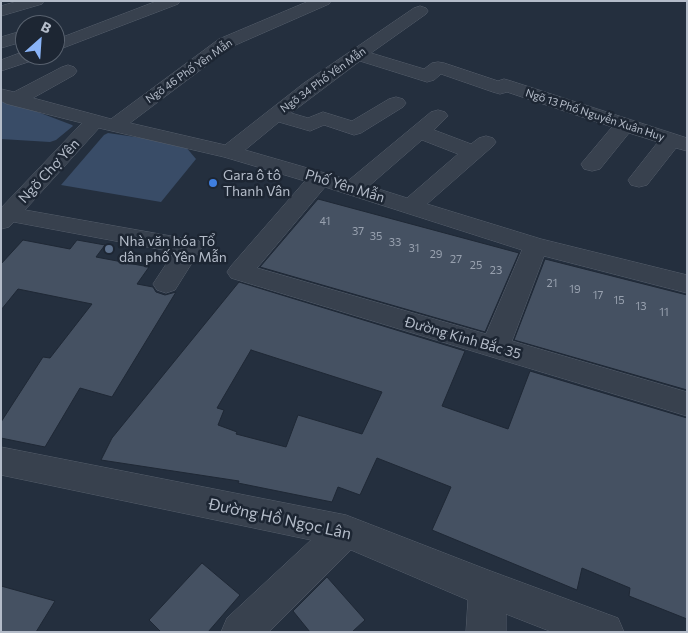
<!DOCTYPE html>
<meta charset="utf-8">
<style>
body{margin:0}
#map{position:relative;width:688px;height:633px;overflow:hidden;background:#242f3e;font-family:Commissioner,sans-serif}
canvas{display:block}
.frame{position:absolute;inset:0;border:2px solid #b4bcc9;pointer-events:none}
.north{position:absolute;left:15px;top:15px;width:50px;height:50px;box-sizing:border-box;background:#1d2633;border:1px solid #59626f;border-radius:50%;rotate:26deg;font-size:14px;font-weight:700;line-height:20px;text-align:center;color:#b4bcc9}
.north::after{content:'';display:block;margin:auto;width:18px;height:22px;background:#8ab4f8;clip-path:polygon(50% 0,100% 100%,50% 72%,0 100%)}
</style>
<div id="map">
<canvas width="688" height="633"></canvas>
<div class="frame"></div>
<div class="north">B</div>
</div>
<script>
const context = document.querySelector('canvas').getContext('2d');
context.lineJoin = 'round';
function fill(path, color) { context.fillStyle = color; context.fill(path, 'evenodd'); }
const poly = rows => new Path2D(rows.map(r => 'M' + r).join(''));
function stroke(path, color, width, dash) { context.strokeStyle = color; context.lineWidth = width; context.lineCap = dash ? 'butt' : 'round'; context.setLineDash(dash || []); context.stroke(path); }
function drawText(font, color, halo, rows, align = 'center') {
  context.font = font + ' Commissioner,sans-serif'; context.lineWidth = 5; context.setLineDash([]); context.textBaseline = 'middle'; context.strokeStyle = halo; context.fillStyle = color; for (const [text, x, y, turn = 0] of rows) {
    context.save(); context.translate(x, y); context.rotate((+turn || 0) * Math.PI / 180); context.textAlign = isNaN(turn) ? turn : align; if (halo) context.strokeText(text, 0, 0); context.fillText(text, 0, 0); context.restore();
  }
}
fill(poly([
 [1,98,72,125,73,126,56,140,50,142,1,139],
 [108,133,163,141,185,146,196,159,161,202,61,185,104,135]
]), '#394c67');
const building = poly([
 [318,199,519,253,485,332,260,267,318,199],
 [23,240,70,249,77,240,105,245,96,257,149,267,137,284,153,287,156,292,165,295,176,292,112,397,80,388,45,447,1,438,1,422,43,357,50,358,92,304,18,289,1,310,1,264,23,240],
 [545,259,687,295,687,390,514,340,545,259],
 [239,282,465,351,442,406,508,429,530,371,687,418,687,619,629,596,630,588,582,568,577,590,432,530,451,487,377,458,360,495,338,487,332,502,238,483,239,481,101,460,112,438,239,282],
 [251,350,382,392,362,434,298,415,286,447,236,434,237,432,218,425,224,410,217,408,251,350],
 [202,563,240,595,208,632,161,632,149,620,202,563],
 [327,577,365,620,352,632,310,632,293,611,327,577],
 [1,586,55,601,36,632,1,632,1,586]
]);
fill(building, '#455162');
stroke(building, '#1f2835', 1);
const minor = poly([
 [18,1,44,1,42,4,1,16,1,6,18,1],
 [157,1,180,1,178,4,55,51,55,40,157,1],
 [309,1,331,1,329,4,231,47,130,123,225,145,304,83,414,8,420,6,426,8,428,11,426,14,371,53,424,69,432,63,438,62,444,63,498,81,504,79,511,81,687,138,687,151,676,148,647,185,639,187,631,185,628,180,658,142,629,133,600,169,592,171,584,169,581,164,612,127,507,92,500,94,493,92,441,74,434,80,427,82,360,61,291,113,308,118,323,112,352,121,389,99,396,97,403,99,406,103,403,107,361,133,354,135,324,125,310,131,279,122,245,150,349,180,431,112,438,110,445,112,448,116,434,130,471,144,479,138,486,136,493,138,496,142,493,146,427,204,541,239,687,275,687,293,544,256,512,341,687,392,687,416,231,278,227,272,231,266,305,181,224,157,99,128,25,210,199,241,202,247,175,290,166,293,157,290,153,284,174,252,14,222,9,227,1,229,1,208,82,123,7,104,1,101,1,89,14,92,62,67,68,65,74,67,77,71,74,75,33,98,111,119,219,39,309,1],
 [422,140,458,154,407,198,369,186,422,140],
 [325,187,522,250,486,334,257,268,325,187],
 [25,30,25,41,1,48,1,37,25,30],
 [25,51,25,55,40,55,37,59,1,71,1,60,25,51],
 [1,447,346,515,488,570,618,618,624,632,552,632,506,614,506,632,466,632,468,600,351,550,269,632,221,632,227,618,311,540,1,475,1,447]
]);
stroke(minor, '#565f6c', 1);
fill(minor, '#38414e');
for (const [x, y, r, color] of [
 [213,183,5,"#3f7fe0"],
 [109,249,5,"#5c6f8a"]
]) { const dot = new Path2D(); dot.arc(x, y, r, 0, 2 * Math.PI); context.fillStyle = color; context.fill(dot); stroke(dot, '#1d2633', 2); }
drawText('11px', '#b4bcc9', '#1d2633', [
 ["Ngõ 46 Phố Yên Mẫn",189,71,-35],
 ["Ngõ 34 Phố Yên Mẫn",323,80,-36],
 ["Ngõ 13 Phố Nguyễn Xuân Huy",595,115,18]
]);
drawText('11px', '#98a1af', null, [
 ["41",325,221],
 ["37",358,231],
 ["35",376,236],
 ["33",395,242],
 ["31",414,248],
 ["29",436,254],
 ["27",456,259],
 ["25",476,265],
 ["23",496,270],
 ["21",552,283],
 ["19",575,289],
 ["17",598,295],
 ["15",619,300],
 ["13",641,306],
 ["11",664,312]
]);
drawText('14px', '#b4bcc9', '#1d2633', [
 ["Ngõ Chợ Yên",49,171,-47],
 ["Phố Yên Mẫn",345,186,17],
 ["Đường Kinh Bắc 35",463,338,16]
]);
drawText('14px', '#b4bcc9', '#1d2633', [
 ["Gara ô tô",223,175],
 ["Thanh Vân",223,191],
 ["Nhà văn hóa Tổ",119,241],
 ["dân phố Yên Mẫn",119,257]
], 'left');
drawText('16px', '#b4bcc9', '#1d2633', [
 ["Đường Hồ Ngọc Lân",280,519,12]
]);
</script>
